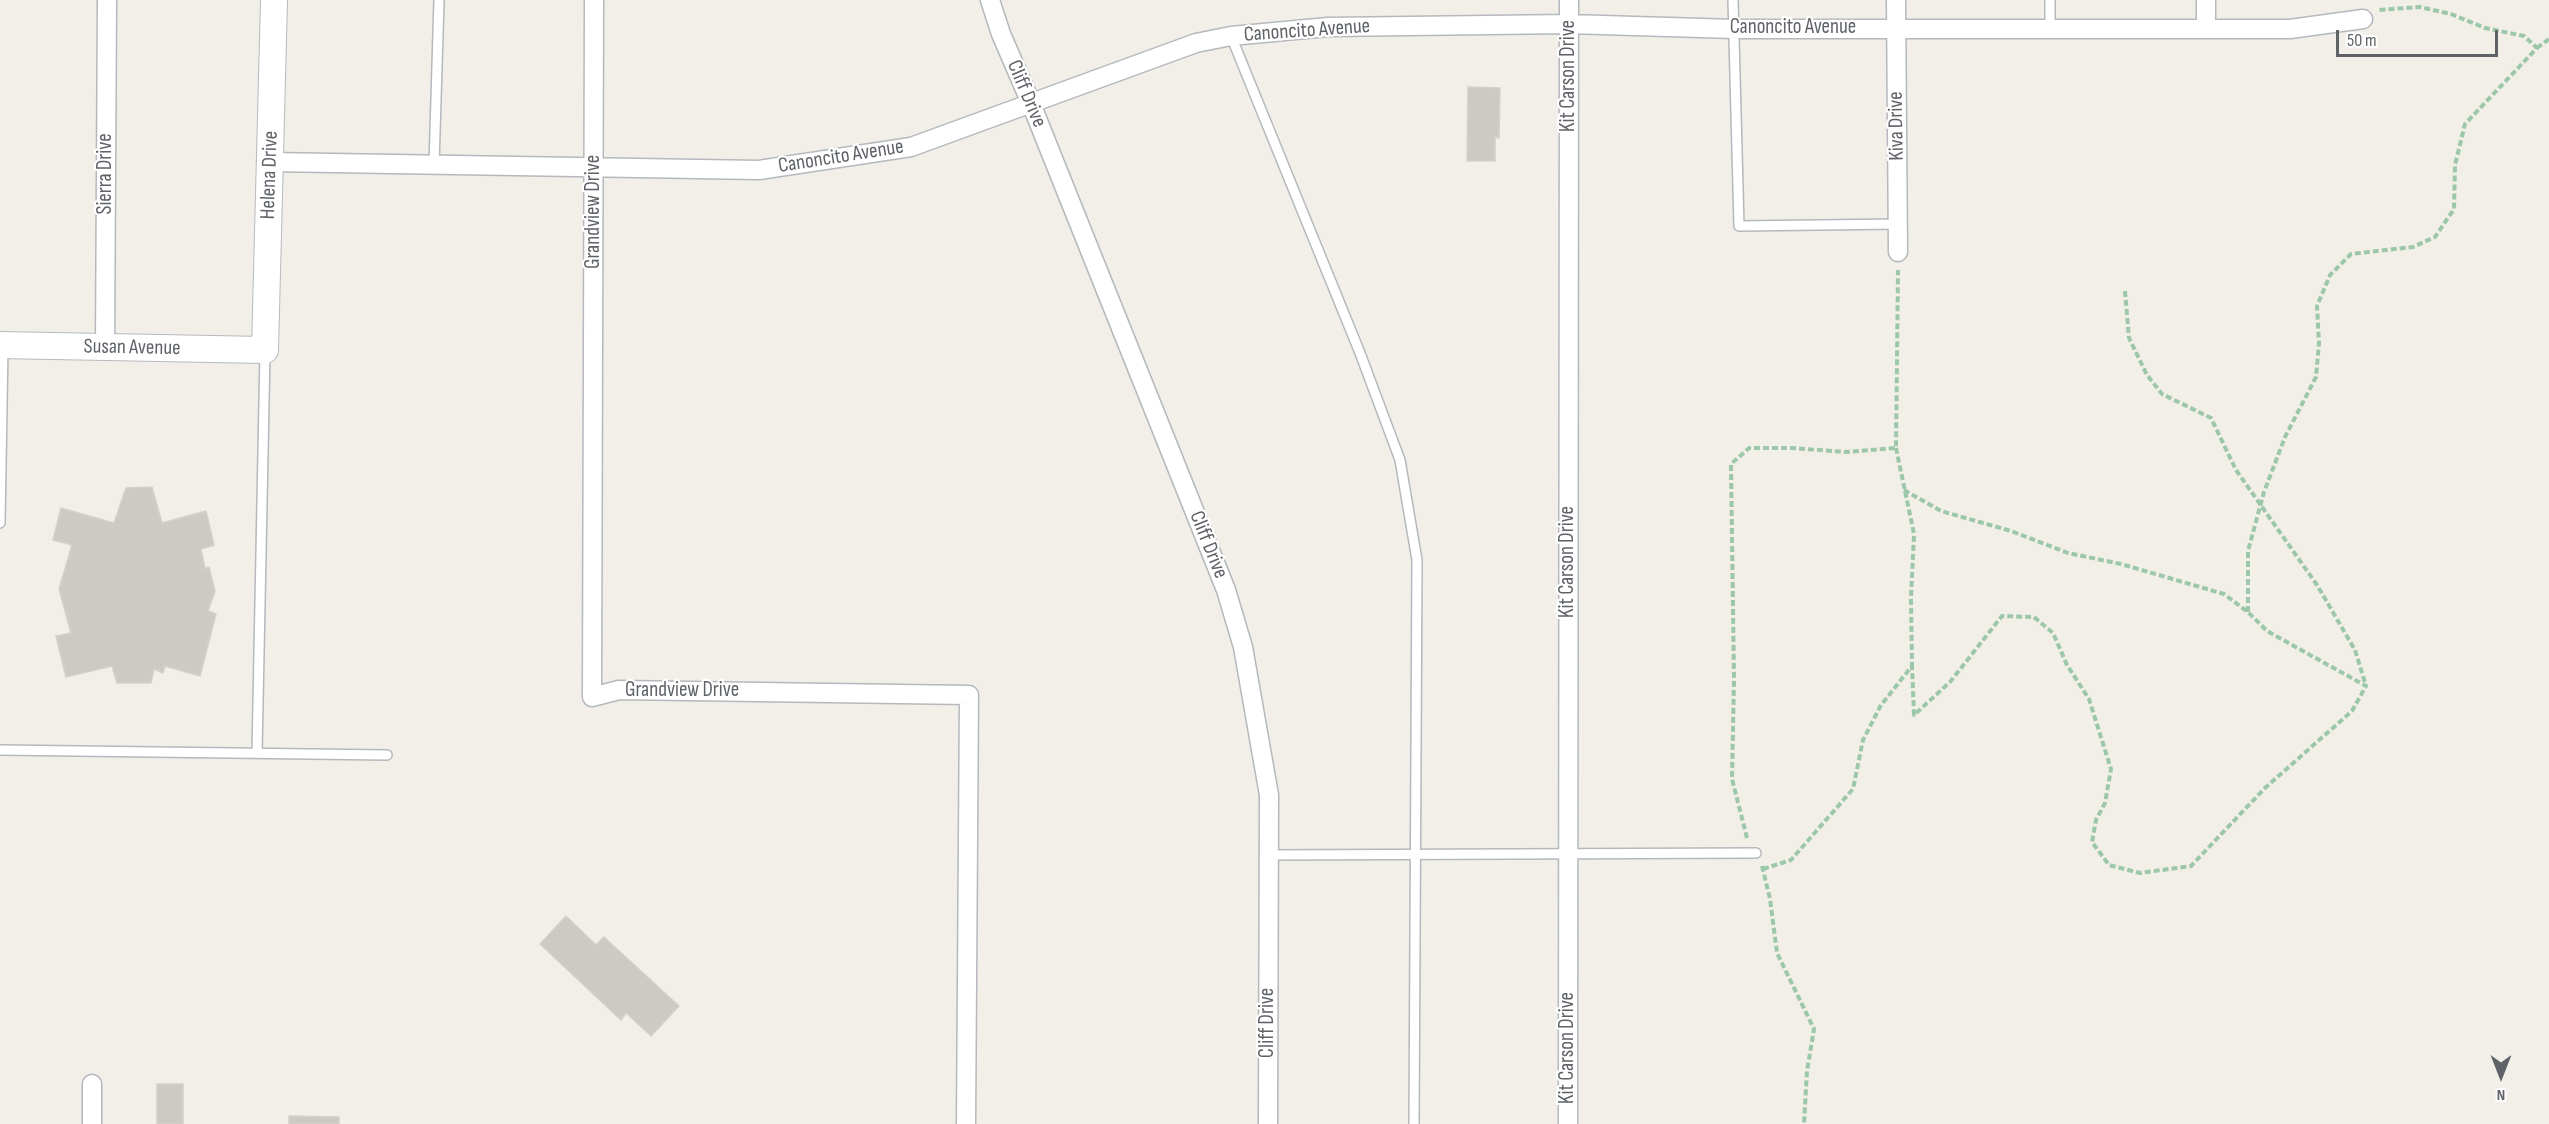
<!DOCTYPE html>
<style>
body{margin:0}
#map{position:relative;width:2549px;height:1124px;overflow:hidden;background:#f1efe8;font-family:"Sofia Sans Condensed",sans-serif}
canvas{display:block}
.north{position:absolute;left:2471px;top:1046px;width:60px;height:60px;-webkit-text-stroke:4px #fff;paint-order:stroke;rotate:180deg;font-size:16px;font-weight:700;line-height:24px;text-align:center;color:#5f6368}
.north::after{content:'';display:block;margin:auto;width:21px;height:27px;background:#5f6368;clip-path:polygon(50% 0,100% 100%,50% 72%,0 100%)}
.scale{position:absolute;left:2336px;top:30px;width:162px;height:27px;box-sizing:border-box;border:3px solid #5f6368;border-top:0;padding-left:8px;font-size:18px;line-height:21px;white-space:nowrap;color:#5f6368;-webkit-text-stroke:4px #fff;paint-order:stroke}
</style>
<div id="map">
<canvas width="2549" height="1124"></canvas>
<div class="north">N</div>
<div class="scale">50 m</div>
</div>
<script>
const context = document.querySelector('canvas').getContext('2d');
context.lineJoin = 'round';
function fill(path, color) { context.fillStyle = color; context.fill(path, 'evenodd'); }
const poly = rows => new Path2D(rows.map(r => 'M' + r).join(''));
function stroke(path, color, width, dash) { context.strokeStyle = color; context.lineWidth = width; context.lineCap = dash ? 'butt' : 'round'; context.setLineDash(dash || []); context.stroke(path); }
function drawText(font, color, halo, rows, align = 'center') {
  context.font = font + ' "Sofia Sans Condensed",sans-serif'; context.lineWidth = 4.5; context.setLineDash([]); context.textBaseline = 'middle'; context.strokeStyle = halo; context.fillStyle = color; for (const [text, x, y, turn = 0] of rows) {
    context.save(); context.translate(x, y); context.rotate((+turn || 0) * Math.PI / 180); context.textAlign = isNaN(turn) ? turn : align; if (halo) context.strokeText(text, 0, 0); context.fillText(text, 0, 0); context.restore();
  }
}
const building = poly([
 [1468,87,1500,88,1499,138,1495,137,1495,161,1467,161,1468,87],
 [152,487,162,523,206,511,214,545,201,549,205,569,209,567,215,591,208,611,216,614,200,676,165,666,163,673,154,669,151,683,117,683,112,666,66,677,56,636,71,633,59,589,72,545,53,540,61,508,114,523,126,488,152,487],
 [566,916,596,945,604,937,679,1006,651,1036,626,1013,621,1020,540,944,566,916],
 [157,1084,183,1084,183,1124,157,1124,157,1084],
 [289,1116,339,1117,339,1124,289,1124,289,1116]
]);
fill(building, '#cccac5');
stroke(building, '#d6d1c6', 1.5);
const lane = poly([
 [1733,0,1739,226,1898,224],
 [2050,27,2050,0],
 [1231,36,1360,353,1400,460,1417,560,1414,1124],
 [434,165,439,0],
 [0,523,3,348],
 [0,750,387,755],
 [257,753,265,352],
 [1268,855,1756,853]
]);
const street = poly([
 [594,0,592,697,619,690,969,695,966,1124],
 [990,0,1001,34,1030,101,1226,590,1243,647,1269,795,1268,1124],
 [1896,0,1898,252],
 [2206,0,2206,27],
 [271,162,759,170,911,147,1196,43,1231,36,1328,27,1569,24,1734,29,2290,29,2363,19],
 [105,349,107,0],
 [92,1124,92,1084],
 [1568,1124,1569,0]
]);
const secondary = poly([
 [0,345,265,350,274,0]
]);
stroke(lane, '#b5b8bc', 12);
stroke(street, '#b5b8bc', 21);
stroke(secondary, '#b6babf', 28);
stroke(poly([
 [2537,48,2549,39],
 [2125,291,2129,338,2147,375,2162,394,2211,418,2236,470,2317,585,2355,650,2366,686],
 [1904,490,1941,511,2011,531,2068,553,2121,564,2224,594,2248,612,2267,631,2366,686,2352,711,2265,788,2191,866,2140,873,2109,865,2092,842,2096,820,2105,803,2111,769,2089,699,2067,665,2053,633,2034,617,2002,616,1950,682,1914,715,1912,666],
 [2248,612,2248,551,2264,492,2285,437,2316,377,2319,343,2317,306,2330,275,2351,254,2413,247,2435,237,2454,209,2455,165,2465,124,2537,48,2524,36,2485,28,2451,14,2420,7,2378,10],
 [1747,838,1732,779,1734,679,1731,464,1749,448,1792,448,1846,452,1896,448,1898,270],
 [1762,866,1770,899,1777,953,1814,1029,1807,1071,1804,1124],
 [1763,869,1791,860,1853,789,1863,740,1881,705,1912,666,1911,597,1914,534,1896,448]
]), '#9cc7a9', 4, [6, 3]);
stroke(lane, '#fff', 9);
stroke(street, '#fff', 18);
stroke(secondary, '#fff', 26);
drawText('21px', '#5f6368', '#fff', [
 ["Canoncito Avenue",1793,28],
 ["Canoncito Avenue",1307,31,-4],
 ["Kit Carson Drive",1569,76,-90],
 ["Cliff Drive",1026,94,67],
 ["Kiva Drive",1897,126,-91],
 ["Canoncito Avenue",841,157,-9],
 ["Sierra Drive",106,174,-90],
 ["Helena Drive",270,175,-88],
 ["Grandview Drive",594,212,-90],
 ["Susan Avenue",132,348,1],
 ["Cliff Drive",1208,545,68],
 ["Kit Carson Drive",1568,562,-90],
 ["Grandview Drive",682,691],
 ["Cliff Drive",1268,1023,-90],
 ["Kit Carson Drive",1568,1048,-90]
]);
</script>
